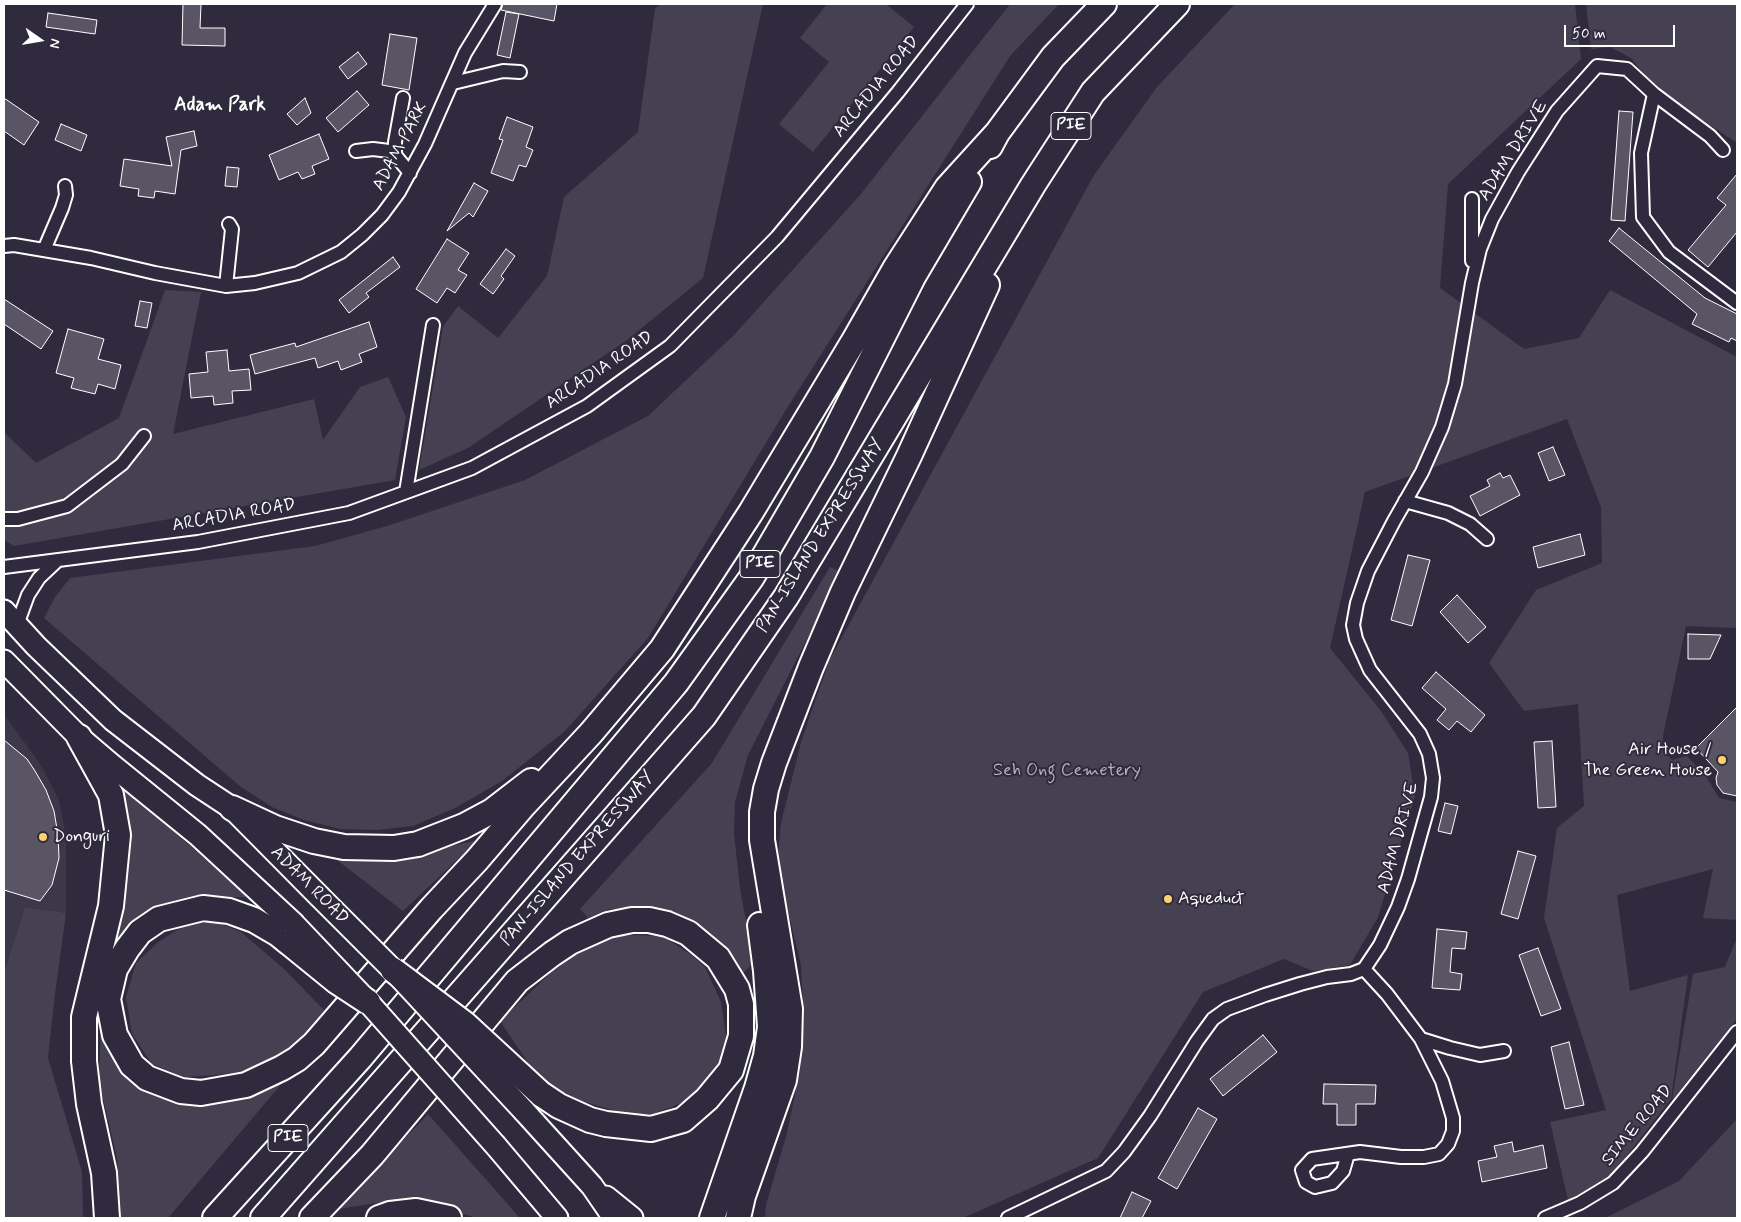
<!DOCTYPE html>
<style>
body{margin:0}
#map{position:relative;width:1741px;height:1222px;overflow:hidden;background:#2f2a3d;font-family:Mynerve,sans-serif}
canvas{display:block}
.frame{position:absolute;inset:0;border:5px solid #fff;pointer-events:none}
.north{position:absolute;left:15px;top:15px;width:50px;height:50px;-webkit-text-stroke:4px #2f2a3d;paint-order:stroke;rotate:103deg;font-size:14px;font-weight:700;line-height:20px;text-align:center;color:#fff}
.north::after{content:'';display:block;margin:auto;width:18px;height:22px;background:#fff;clip-path:polygon(50% 0,100% 100%,50% 72%,0 100%)}
.scale{position:absolute;left:1564px;top:25px;width:111px;height:22px;box-sizing:border-box;border:2px solid #fff;border-top:0;padding-left:6px;font-size:15px;line-height:18px;white-space:nowrap;color:#fff;-webkit-text-stroke:4px #2f2a3d;paint-order:stroke}
</style>
<div id="map">
<canvas width="1741" height="1222"></canvas>
<div class="frame"></div>
<div class="north">N</div>
<div class="scale">50 m</div>
</div>
<script>
const context = document.querySelector('canvas').getContext('2d');
context.lineJoin = 'round';
function fill(path, color) { context.fillStyle = color; context.fill(path, 'evenodd'); }
const poly = rows => new Path2D(rows.map(r => 'M' + r).join(''));
function stroke(path, color, width, dash) { context.strokeStyle = color; context.lineWidth = width; context.lineCap = dash ? 'butt' : 'round'; context.setLineDash(dash || []); context.stroke(path); }
function drawText(font, color, halo, rows, align = 'center') {
  context.font = font + ' Mynerve,sans-serif'; context.lineWidth = 4; context.setLineDash([]); context.textBaseline = 'middle'; context.strokeStyle = halo; context.fillStyle = color; for (const [text, x, y, turn = 0] of rows) {
    context.save(); context.translate(x, y); context.rotate((+turn || 0) * Math.PI / 180); context.textAlign = isNaN(turn) ? turn : align; if (halo) context.strokeText(text, 0, 0); context.fillText(text, 0, 0); context.restore();
  }
}
fill(poly([
 [4,714,41,765,59,800,66,837,66,913,25,907,4,972]
]), '#3c3749');
fill(poly([
 [660,4,763,4,703,278,627,340,468,448,419,470,443,327,458,306,498,338,547,276,564,197,638,132,655,9],
 [827,4,886,4,914,27,813,152,779,124,829,62,800,38],
 [1010,4,1059,4,1010,56,784,413,648,638,565,731,502,781,455,808,413,826,376,830,340,829,304,820,272,807,241,787,44,618,55,597,70,578,315,546,387,526,525,480,648,416,734,335,860,195],
 [1235,4,1575,4,1581,59,1448,184,1440,288,1524,349,1579,338,1610,290,1737,357,1737,628,1686,626,1663,736,1662,750,1672,760,1687,756,1707,778,1719,798,1737,802,1737,920,1703,918,1713,869,1617,895,1630,991,1688,975,1671,1099,1610,1177,1568,1200,1550,1122,1606,1110,1544,918,1557,828,1584,806,1578,704,1524,711,1489,663,1536,590,1602,563,1601,507,1567,419,1365,492,1330,648,1381,711,1408,753,1415,796,1378,917,1350,965,1313,971,1284,959,1203,992,1098,1158,963,1218,765,1218,766,1205,787,1133,800,1071,804,1023,801,965,777,865,781,823,801,742,829,661,1094,175,1157,87],
 [1586,4,1737,4,1736,142,1658,92,1631,58,1610,47,1591,49],
 [165,290,201,292,173,434,314,399,323,440,360,387,388,377,406,417,395,480,14,546,4,540,4,432,36,463,119,418],
 [830,567,841,572,748,755,735,802,734,833,740,889,754,962,742,974,723,948,692,922,651,908,609,909,588,918,580,909,712,763],
 [116,779,247,897,202,897,164,907,136,920,116,948,119,907],
 [478,840,403,911,337,860,413,855],
 [25,907,66,913,55,994,48,1058,82,1172,83,1218,4,1218,4,972],
 [211,920,241,932,283,968,324,1010,290,1050,252,1071,215,1075,184,1077,152,1064,132,1034,126,997,136,963,157,943,186,924],
 [639,935,664,937,693,956,705,967,721,1002,726,1036,718,1073,698,1092,679,1104,653,1114,629,1115,582,1101,555,1088,531,1067,500,1021,557,967,581,950,610,936],
 [1737,938,1737,1019,1672,1100,1693,974,1725,967],
 [101,1010,111,1047,199,1101,242,1098,283,1082,168,1218,121,1218,117,1158,99,1081],
 [428,1114,520,1218,476,1218,467,1215,403,1199,338,1209],
 [1737,1119,1737,1218,1605,1218,1679,1181]
]), '#464152');
const building = poly([
 [183,4,201,4,200,28,225,28,225,46,182,45,183,4],
 [503,4,557,4,554,21,501,10,503,4],
 [506,12,519,14,510,58,497,55,506,12],
 [48,13,97,20,95,34,46,27,48,13],
 [390,34,417,38,409,90,382,85,390,34],
 [358,52,367,64,348,79,339,67,358,52],
 [357,91,369,105,338,132,326,118,357,91],
 [4,98,39,122,24,145,4,131,4,98],
 [305,98,311,113,297,125,287,114,305,98],
 [1619,111,1633,112,1625,221,1611,220,1619,111],
 [507,117,533,127,526,147,533,150,526,167,519,165,513,181,491,173,503,140,499,139,507,117],
 [61,124,87,135,81,151,55,140,61,124],
 [194,131,197,146,181,150,175,194,155,191,154,198,138,196,139,189,120,186,124,159,172,166,166,137,194,131],
 [319,134,329,159,312,166,315,174,302,179,298,172,279,180,269,155,319,134],
 [227,167,239,168,237,187,225,186,227,167],
 [1737,174,1737,232,1708,267,1688,250,1726,205,1717,198,1737,174],
 [474,183,488,191,473,217,469,213,447,231,474,183],
 [1619,228,1705,298,1737,314,1737,341,1731,338,1729,342,1692,324,1697,314,1609,241,1619,228],
 [447,239,469,253,458,270,467,275,455,293,447,288,437,303,416,289,447,239],
 [506,249,515,256,501,276,504,279,493,294,480,284,506,249],
 [393,257,400,267,366,293,369,297,349,313,339,300,393,257],
 [4,299,53,331,41,349,4,324,4,299],
 [140,301,152,303,147,328,135,326,140,301],
 [369,322,377,347,359,354,362,362,341,370,338,361,318,368,315,358,255,374,250,355,295,343,296,347,369,322],
 [68,329,104,339,98,359,121,365,115,389,98,384,95,394,71,388,74,378,56,373,68,329],
 [227,350,229,371,249,369,251,390,232,391,233,403,214,405,213,396,191,398,189,374,208,372,206,352,227,350],
 [1553,447,1565,475,1549,481,1538,453,1553,447],
 [1500,473,1503,478,1510,475,1520,495,1480,516,1470,496,1490,486,1487,480,1500,473],
 [1580,534,1585,555,1538,568,1533,547,1580,534],
 [1408,555,1430,560,1412,626,1391,620,1408,555],
 [1457,595,1486,627,1468,643,1440,612,1457,595],
 [1688,634,1721,635,1710,659,1688,659,1688,634],
 [1436,672,1485,715,1471,732,1457,721,1449,730,1437,720,1446,709,1422,688,1436,672],
 [1737,707,1737,796,1723,793,1717,785,1716,778,1718,772,1696,748,1737,707],
 [4,740,27,759,35,771,46,790,54,811,58,835,59,858,52,885,40,901,4,890,4,740],
 [1552,741,1556,807,1538,808,1534,742,1552,741],
 [1445,803,1458,806,1451,834,1438,831,1445,803],
 [1518,851,1536,856,1518,919,1501,914,1518,851],
 [1437,929,1467,932,1465,949,1452,948,1450,972,1462,974,1460,990,1432,988,1437,929],
 [1538,948,1561,1009,1541,1016,1519,955,1538,948],
 [1263,1035,1277,1052,1223,1096,1210,1079,1263,1035],
 [1569,1042,1584,1105,1565,1109,1551,1047,1569,1042],
 [1324,1084,1376,1085,1375,1104,1356,1104,1356,1125,1337,1125,1337,1104,1323,1104,1324,1084],
 [1198,1108,1217,1119,1177,1189,1158,1178,1198,1108],
 [1512,1142,1514,1152,1543,1145,1547,1168,1482,1182,1478,1161,1497,1157,1494,1146,1512,1142],
 [1132,1192,1151,1201,1142,1218,1120,1218,1132,1192]
]);
fill(building, '#595564');
stroke(building, '#fff', 1);
const minor = poly([
 [453,83,503,71,520,72],
 [1654,94,1641,153,1643,217,1669,252,1737,303],
 [356,151,373,149,389,151,395,155,410,173],
 [395,155,395,142,403,98],
 [1472,199,1472,261],
 [4,246,14,245,91,258,155,273,226,286,255,283,298,273,341,252,362,235,382,215,399,192,425,144,465,53,495,4],
 [44,250,62,208,66,195,65,186],
 [226,286,232,229,229,224],
 [406,492,433,325],
 [1405,501,1448,513,1470,524,1487,539],
 [4,519,18,519,67,506,122,464,144,436],
 [4,567,198,542,349,513,472,468,587,406,670,346,777,237,898,92,967,4],
 [17,625,28,595,39,578,58,560],
 [1421,1039,1450,1048,1480,1055,1504,1051],
 [1348,1154,1343,1171,1332,1183,1315,1187,1306,1182,1302,1170,1312,1159,1360,1152,1401,1157,1424,1157,1439,1154,1448,1144,1453,1131,1453,1118,1442,1081,1421,1039,1387,994,1364,969],
 [1008,1218,1106,1171,1124,1152,1150,1116,1197,1041,1213,1019,1227,1009,1265,995,1300,984,1327,977,1351,974,1364,969,1380,945,1398,907,1408,879,1431,797,1433,778,1429,754,1420,734,1370,670,1356,639,1353,625,1357,603,1368,571,1394,521,1422,472,1442,427,1455,384,1472,283,1480,249,1492,219,1518,172,1557,111,1597,66,1627,69,1654,94,1710,136,1723,150],
 [1545,1218,1580,1203,1613,1183,1642,1152,1737,1032]
]);
const trunk = poly([
 [4,611,36,646,113,720,197,785,232,808,319,896],
 [4,661,79,737,113,766,198,835,293,923],
 [524,1111,592,1186,614,1218],
 [496,1146,557,1218],
 [606,1197,632,1218]
]);
const motorway = poly([
 [990,146,997,133,1053,57,1104,4],
 [79,737,111,795,118,835,111,906,84,1017,84,1061,89,1104,104,1173,107,1218],
 [232,808,275,828,314,841,344,847,394,848,418,844,464,826,492,811,531,781],
 [288,942,278,934,254,920,229,911,203,908,159,919,140,932,127,949,115,969,108,999,115,1035,132,1065,147,1078,181,1091,201,1093,246,1085,282,1068,297,1059,314,1044,431,909,477,860,524,805,591,733,662,649,751,512,855,339,896,267,947,188,997,133],
 [215,1218,360,1058,676,683,752,577,822,457,913,277,969,182],
 [263,1218,704,716,786,597,1033,185,1093,92,1177,4],
 [312,1218,372,1155,517,981,552,954,570,942,608,925,632,920,649,920,667,924,688,933,718,958,737,989,741,1004,741,1036,731,1070,707,1099,683,1120,651,1129,606,1124,590,1120,559,1106,541,1094],
 [379,1218,390,1214,416,1211,449,1218],
 [712,1218,757,1088,766,1056,770,1027,766,971,760,925],
 [738,1218,743,1196,784,1080,789,1047,790,1009,762,840,762,812,766,789,774,763,811,667,843,592,909,456,987,285]
]);
stroke(minor, '#fff', 16);
stroke(trunk, '#fff', 25);
stroke(motorway, '#fff', 28);
stroke(minor, '#2f2a3d', 12);
stroke(trunk, '#2f2a3d', 21);
stroke(motorway, '#2f2a3d', 24);
const trunkBridge = poly([
 [319,896,393,970,524,1111],
 [293,923,368,1002,496,1146]
]);
const motorwayBridge = poly([
 [288,942,336,981,368,1002],
 [393,970,465,1024,541,1094]
]);
stroke(trunkBridge, '#fff', 25, []);
stroke(motorwayBridge, '#fff', 28, []);
stroke(trunkBridge, '#2f2a3d', 21);
stroke(motorwayBridge, '#2f2a3d', 24);
for (const [x, y, r, color] of [
 [1722,760,5,"#ffd166"],
 [43,837,5,"#ffd166"],
 [1168,899,5,"#ffd166"]
]) { const dot = new Path2D(); dot.arc(x, y, r, 0, 2 * Math.PI); context.fillStyle = color; context.fill(dot); stroke(dot, '#2f2a3d', 2); }
for (const [x, y, w] of [
 [1071,126,40],
 [760,564,40],
 [288,1138,40]
]) { const box = new Path2D(); box.roundRect(x - w / 2, y - 13.5, w, 27, 4); context.fillStyle = '#2f2a3d'; context.fill(box); stroke(box, '#fff', 1); }
drawText('bold 16px', '#fff', null, [
 ["PIE",1071,126],
 ["PIE",760,564],
 ["PIE",288,1138]
]);
drawText('18px', '#fff', '#2f2a3d', [
 ["ARCADIA ROAD",877,87,-51],
 ["ADAM PARK",401,147,-62],
 ["ADAM DRIVE",1514,151,-58],
 ["ARCADIA ROAD",600,371,-34],
 ["ARCADIA ROAD",234,516,-10],
 ["PAN-ISLAND EXPRESSWAY",821,536,-58],
 ["ADAM DRIVE",1399,838,-75],
 ["PAN-ISLAND EXPRESSWAY",578,859,-49],
 ["ADAM ROAD",309,886,45],
 ["SIME ROAD",1638,1126,-50]
]);
drawText('18px', '#fff', '#2f2a3d', [
 ["Air House /",1712,750,"right"],
 ["The Green House",1712,771,"right"],
 ["Donguri",53,837],
 ["Aqueduct",1178,899]
], 'left');
drawText('18px', '#b5b3ba', '#2f2a3d', [
 ["Seh Ong Cemetery",1067,771]
]);
drawText('bold 19px', '#fff', '#2f2a3d', [
 ["Adam Park",220,106]
]);
</script>
